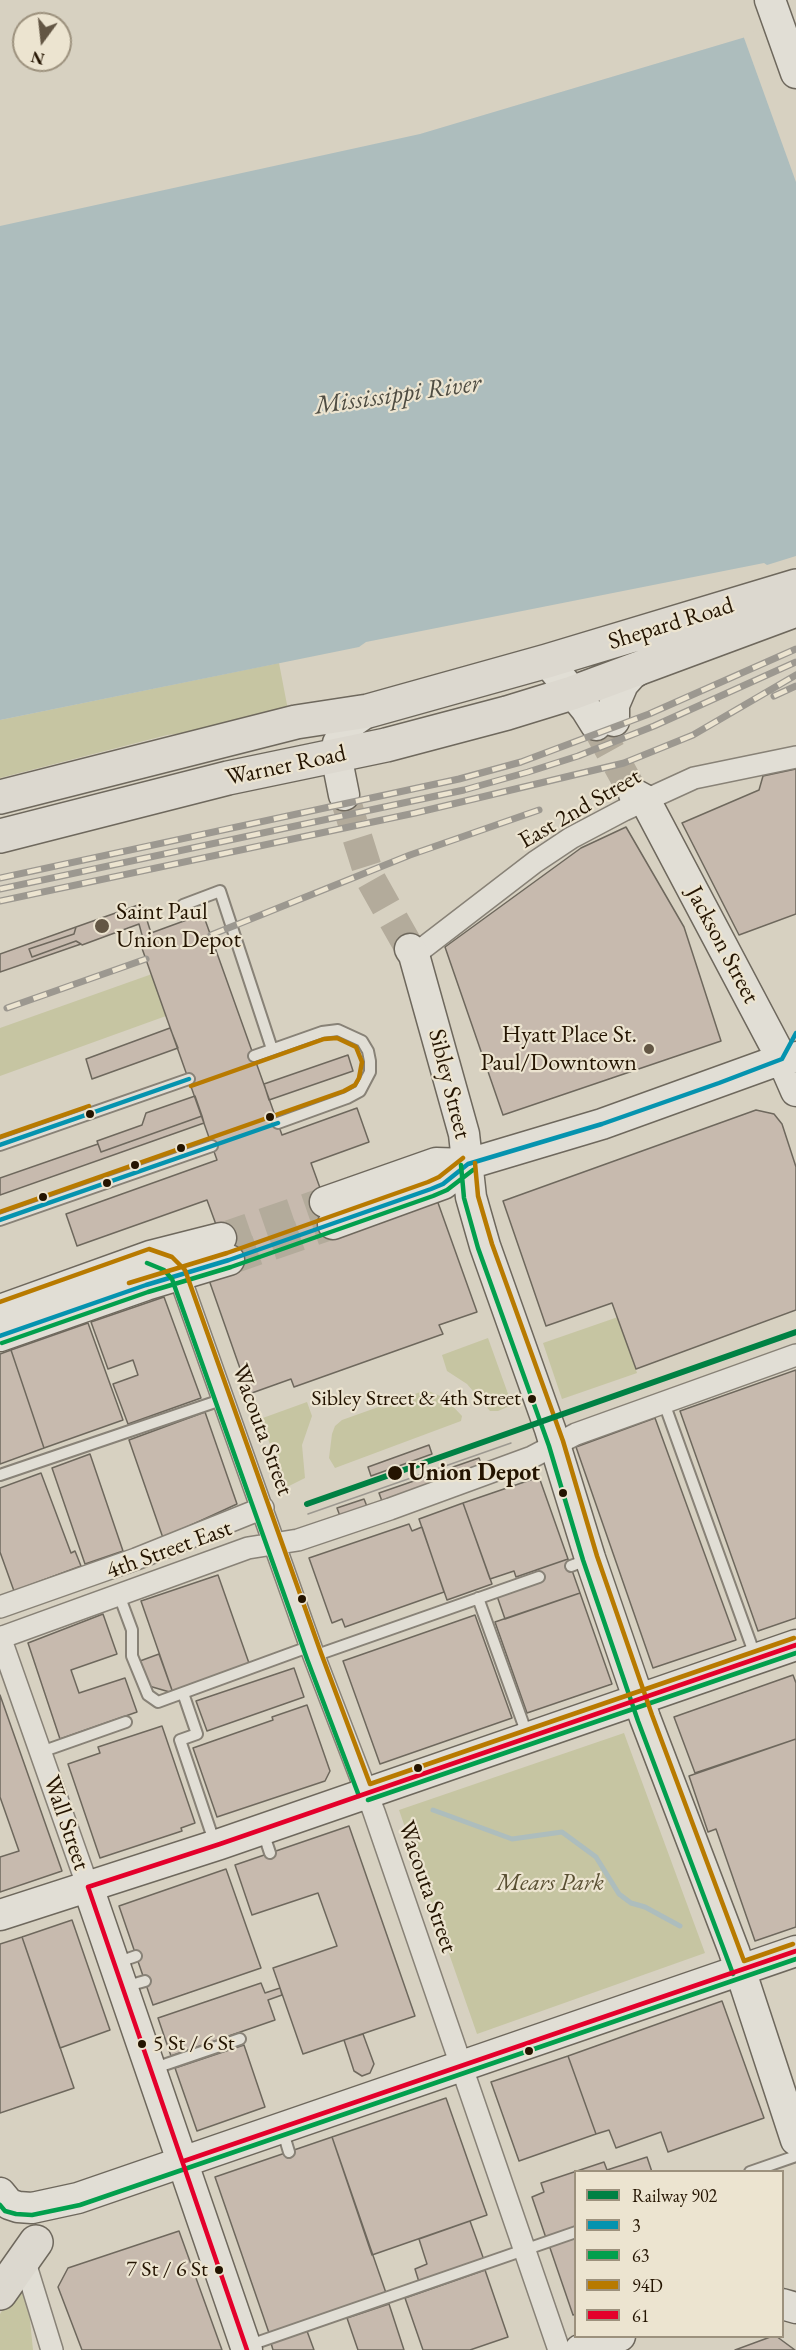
<!DOCTYPE html>
<style>
body{margin:0}
#map{position:relative;width:796px;height:2350px;overflow:hidden;background:#d7d1c1;font-family:"EB Garamond",serif}
canvas{display:block}
.legend{position:absolute;left:574px;top:2170px;width:210px;height:168px;box-sizing:border-box;background:#ece4d0;border:2px solid #9c917d;margin:0;padding:8px 10px;list-style:none;font-size:18px;color:#241401}
.legend li{display:flex;align-items:center;gap:12px;height:30px}
.legend b{width:30px;border:2px solid #9c917d}
.north{position:absolute;left:12px;top:12px;width:60px;height:60px;box-sizing:border-box;background:#ece4d0;border:2px solid #9c917d;border-radius:50%;rotate:195deg;font-size:16px;font-weight:700;line-height:24px;text-align:center;color:#241401}
.north::after{content:'';display:block;margin:auto;width:21px;height:27px;background:#635644;clip-path:polygon(50% 0,100% 100%,50% 72%,0 100%)}
</style>
<div id="map">
<canvas width="796" height="2350"></canvas>
<ul class="legend">
<li><b style="height:8px;background:#008144"></b>Railway 902</li>
<li><b style="height:8px;background:#0593af"></b>3</li>
<li><b style="height:8px;background:#029f4d"></b>63</li>
<li><b style="height:8px;background:#b87a00"></b>94D</li>
<li><b style="height:8px;background:#e4002b"></b>61</li>
</ul>
<div class="north">N</div>
</div>
<script>
const context = document.querySelector('canvas').getContext('2d');
context.lineJoin = 'round';
function fill(path, color) { context.fillStyle = color; context.fill(path, 'evenodd'); }
const poly = rows => new Path2D(rows.map(r => 'M' + r).join(''));
function stroke(path, color, width, dash) { context.strokeStyle = color; context.lineWidth = width; context.lineCap = dash ? 'butt' : 'round'; context.setLineDash(dash || []); context.stroke(path); }
function drawText(font, color, halo, rows, align = 'center') {
  context.font = font + ' "EB Garamond",serif'; context.lineWidth = 4.5; context.setLineDash([]); context.textBaseline = 'middle'; context.strokeStyle = halo; context.fillStyle = color; for (const [text, x, y, turn = 0] of rows) {
    context.save(); context.translate(x, y); context.rotate((+turn || 0) * Math.PI / 180); context.textAlign = isNaN(turn) ? turn : align; if (halo) context.strokeText(text, 0, 0); context.fillText(text, 0, 0); context.restore();
  }
}
fill(poly([
 [279,663,288,710,230,728,167,735,0,778,0,720],
 [152,974,166,1016,0,1076,0,1028],
 [618,1317,637,1373,562,1399,543,1343],
 [488,1338,512,1405,498,1411,490,1411,467,1384,447,1371,442,1355],
 [426,1390,445,1398,462,1416,461,1421,335,1468,329,1458,332,1434,335,1426,342,1420],
 [307,1402,312,1416,302,1445,305,1478,287,1487,260,1419],
 [624,1733,705,1953,477,2034,399,1810],
 [22,2279,29,2310,33,2350,0,2350,0,2314]
]), '#c6c5a2');
fill(poly([
 [796,22,796,556,767,565,764,563,366,642,359,647,0,720,0,226,420,134]
]), '#adbdbd');
fill(poly([
 [796,19,796,182,743,35]
]), '#d7d1c1');
stroke(poly([
 [433,1810,512,1839,562,1832,596,1857,619,1894,631,1903,645,1907,680,1926]
]), '#adbdbd', 5);
const building = poly([
 [796,769,796,914,739,935,682,823,759,790,763,776,796,769],
 [626,827,684,927,721,1041,503,1115,445,947,581,848,626,827],
 [141,904,143,909,148,908,150,915,146,917,151,933,203,914,282,1135,357,1108,369,1142,311,1163,337,1235,437,1200,477,1312,439,1325,443,1334,294,1387,291,1379,249,1394,209,1280,233,1271,207,1200,77,1246,66,1214,217,1160,138,937,142,935,139,924,82,945,76,941,32,957,29,949,74,934,76,927,141,904],
 [76,927,74,934,29,949,32,957,76,941,81,944,0,972,0,954,76,927],
 [170,1028,178,1048,92,1079,86,1059,170,1028],
 [348,1055,353,1071,269,1100,264,1084,348,1055],
 [195,1096,202,1116,101,1152,97,1141,142,1125,146,1113,195,1096],
 [756,1110,774,1114,782,1124,796,1167,796,1310,636,1369,612,1303,546,1326,503,1201,756,1110],
 [202,1116,204,1123,0,1195,0,1178,98,1144,101,1152,202,1116],
 [164,1297,201,1398,128,1424,113,1384,138,1375,133,1360,108,1369,91,1322,164,1297],
 [88,1323,123,1420,44,1448,11,1350,88,1323],
 [11,1350,44,1448,0,1464,0,1354,11,1350],
 [796,1370,796,1618,758,1631,680,1411,796,1370],
 [205,1412,237,1504,163,1538,129,1440,205,1412],
 [655,1418,736,1640,653,1668,576,1447,655,1418],
 [429,1445,432,1454,371,1476,368,1467,429,1445],
 [90,1454,123,1551,85,1564,52,1468,90,1454],
 [479,1458,483,1468,456,1478,453,1467,479,1458],
 [41,1473,71,1553,75,1551,81,1566,14,1591,0,1552,0,1488,41,1473],
 [437,1473,441,1483,383,1504,379,1493,437,1473],
 [539,1477,568,1559,516,1577,514,1571,490,1579,463,1503,539,1477],
 [364,1499,368,1509,341,1519,337,1508,364,1499],
 [463,1503,492,1584,447,1600,419,1519,463,1503],
 [409,1524,412,1531,422,1527,444,1592,345,1627,342,1619,332,1623,309,1558,409,1524],
 [568,1559,580,1593,505,1619,497,1596,540,1581,536,1570,568,1559],
 [218,1575,250,1666,173,1693,141,1601,218,1575],
 [580,1593,612,1684,527,1713,495,1622,580,1593],
 [103,1614,117,1654,71,1670,79,1693,125,1678,137,1712,60,1739,28,1643,103,1614],
 [475,1615,512,1718,380,1764,343,1661,475,1615],
 [159,1654,173,1693,149,1686,140,1661,159,1654],
 [294,1668,304,1697,207,1731,196,1701,294,1668],
 [793,1675,796,1683,796,1739,695,1773,674,1717,793,1675],
 [0,1695,62,1871,0,1892,0,1857,19,1851,0,1797,0,1695],
 [307,1705,330,1771,325,1781,217,1817,193,1748,273,1720,272,1717,307,1705],
 [162,1726,195,1823,181,1828,182,1831,100,1858,68,1764,100,1753,98,1747,162,1726],
 [796,1739,796,1927,755,1941,716,1829,708,1832,689,1776,796,1739],
 [349,1826,415,2016,303,2054,273,1968,337,1946,318,1893,252,1915,235,1865,349,1826],
 [226,1869,261,1968,153,2005,119,1906,226,1869],
 [72,1920,110,2030,60,2048,22,1937,72,1920],
 [22,1937,74,2088,0,2113,0,1944,22,1937],
 [261,1983,265,1993,280,1988,282,1995,268,2000,275,2020,171,2056,158,2018,261,1983],
 [722,2001,764,2118,668,2152,661,2132,616,2148,609,2130,596,2134,568,2056,722,2001],
 [363,2034,374,2064,370,2073,362,2076,354,2071,344,2040,363,2034],
 [244,2045,265,2107,197,2131,175,2068,244,2045],
 [568,2056,596,2134,519,2161,491,2082,568,2056],
 [446,2098,487,2215,372,2255,332,2137,446,2098],
 [332,2137,386,2293,269,2333,215,2177,332,2137],
 [647,2157,652,2172,576,2172,576,2228,546,2238,532,2197,544,2192,541,2183,604,2162,607,2170,647,2157],
 [470,2221,484,2260,419,2282,415,2269,427,2264,419,2239,470,2221],
 [179,2231,222,2350,82,2350,58,2287,68,2268,179,2231],
 [576,2236,576,2314,573,2315,549,2245,576,2236],
 [485,2270,508,2337,470,2350,423,2350,405,2298,485,2270],
 [389,2304,404,2350,358,2350,347,2318,389,2304],
 [307,2331,314,2350,273,2350,271,2343,307,2331],
 [776,2336,795,2350,735,2350,773,2336,776,2336]
]);
fill(building, '#c7baae');
stroke(building, '#6e685d', 1.5);
stroke(poly([
 [596,725,634,794],
 [344,795,370,878,410,949],
 [221,1238,325,1202],
 [229,1260,333,1224]
]), '#b3ab9b', 30, [30, 15]);
const lane = poly([
 [183,905,220,891,272,1049],
 [254,1056,322,1032,338,1030,362,1041,368,1051,370,1061,370,1072,360,1091,347,1098,278,1123],
 [0,1145,189,1079],
 [0,1220,212,1146],
 [664,1403,756,1658],
 [0,1475,224,1399],
 [571,1566,589,1559],
 [119,1595,132,1630,132,1656,148,1695,158,1702,311,1646],
 [478,1598,528,1737],
 [314,1656,539,1577],
 [183,1693,197,1734,180,1740,215,1844],
 [41,1752,126,1722],
 [263,1832,270,1853],
 [116,1963,136,1956],
 [124,1987,145,1981],
 [152,2069,240,2039],
 [282,2129,289,2152],
 [750,2172,796,2156],
 [247,2346,576,2232]
]);
const street = poly([
 [414,955,535,862,571,838,624,810,694,778,796,757],
 [170,1265,179,1275,314,1656,374,1812,559,2350],
 [0,1607,136,1559,263,1508],
 [0,1637,88,1887],
 [0,1638,248,1548,298,1540,390,1509,532,1457,576,1434,796,1355],
 [30,2253,27,2269,52,2350]
]);
const secondary = poly([
 [770,0,796,73],
 [547,661,586,709,596,725],
 [614,721,614,705,623,684,632,674,646,665],
 [634,794,645,800,782,1059,796,1091],
 [344,795,336,755,338,743,348,725,368,711],
 [410,949,414,955,464,1134,471,1197,485,1246,550,1429,590,1558,645,1718,734,1951,796,2140],
 [325,1202,436,1163,468,1164,602,1124,782,1059,796,1057],
 [333,1224,443,1184,468,1164],
 [0,1310,150,1256,221,1238],
 [0,1336,146,1285,229,1260],
 [88,1887,247,2350],
 [0,1915,220,1844,796,1645],
 [0,2193,9,2204,18,2207,32,2208,78,2198,796,1951],
 [782,2304,796,2308],
 [580,2350,620,2336]
]);
const highway = poly([
 [0,797,296,722,368,711,547,661,796,586],
 [0,836,228,778,386,745,507,713,572,693,796,610],
 [0,2293,36,2242]
]);
stroke(lane, '#888277', 14);
stroke(street, '#888277', 24);
stroke(secondary, '#6e685d', 33);
stroke(highway, '#6e685d', 36);
stroke(lane, '#e1ded5', 10);
stroke(street, '#e1ded5', 21);
stroke(secondary, '#e1ded5', 30);
stroke(highway, '#dcd8cf', 33);
stroke(poly([
 [308,1514,511,1443]
]), '#9c9890', 1.5);
const rail = poly([
 [774,696,796,686],
 [0,878,459,779,521,762,649,714,796,649],
 [0,889,464,790,528,772,578,756,654,726,796,662],
 [0,901,415,813,624,763,693,735,796,675],
 [211,935,410,855,539,810],
 [7,1008,146,959]
]);
stroke(rail, '#9c9890', 7);
stroke(rail, '#ece4d0', 4.5, [14]);
stroke(poly([
 [0,1145,189,1079],
 [0,1220,278,1123],
 [0,1336,146,1285,229,1260,431,1189,443,1184,468,1164,602,1124,719,1083,782,1059,796,1033]
]), '#0593af', 4.5);
stroke(poly([
 [461,1165,464,1198,478,1248,549,1446,583,1560,638,1721,733,1974],
 [147,1263,164,1270,172,1279,307,1659,359,1796],
 [2,1343,148,1292,231,1267,433,1196,447,1190,473,1170],
 [368,1800,796,1653],
 [0,2205,5,2211,16,2214,32,2215,80,2205,796,1959]
]), '#029f4d', 4.5);
stroke(poly([
 [0,1137,89,1106],
 [475,1163,478,1196,492,1244,563,1441,597,1556,652,1715,744,1961,793,1944],
 [0,1212,344,1091,355,1085,359,1078,362,1062,356,1047,337,1038,324,1039,191,1086],
 [129,1283,227,1253,428,1182,439,1177,463,1158],
 [0,1302,149,1249,172,1257,185,1270,321,1653,370,1784,794,1638]
]), '#b87a00', 4.5);
stroke(poly([
 [184,2161,796,1951],
 [247,2350,88,1887,220,1844,796,1645]
]), '#e4002b', 4.5);
stroke(poly([
 [307,1504,796,1332]
]), '#008144', 6);
for (const [x, y, r, color] of [
 [102,926,8,"#635644"],
 [649,1049,6,"#635644"],
 [90,1114,5,"#241401"],
 [270,1117,5,"#241401"],
 [181,1148,5,"#241401"],
 [135,1165,5,"#241401"],
 [107,1183,5,"#241401"],
 [43,1197,5,"#241401"],
 [532,1399,5,"#241401"],
 [395,1473,8,"#241401"],
 [563,1493,5,"#241401"],
 [302,1599,5,"#241401"],
 [418,1768,5,"#241401"],
 [142,2044,5,"#241401"],
 [529,2051,5,"#241401"],
 [219,2270,5,"#241401"]
]) { const dot = new Path2D(); dot.arc(x, y, r, 0, 2 * Math.PI); context.fillStyle = color; context.fill(dot); stroke(dot, '#ece4d0', 2); }
drawText('22px', '#241401', '#ece4d0', [
 ["Sibley Street & 4th Street",521,1399],
 ["5 St / 6 St",153,2044,"left"],
 ["7 St / 6 St",208,2270]
], 'right');
drawText('24px', '#241401', '#ece4d0', [
 ["Shepard Road",671,624,-17],
 ["Warner Road",286,766,-12],
 ["East 2nd Street",580,809,-30],
 ["Jackson Street",722,945,62],
 ["Sibley Street",449,1084,76],
 ["Wacouta Street",262,1430,70],
 ["4th Street East",169,1550,-20],
 ["Wall Street",66,1823,71],
 ["Wacouta Street",427,1887,71]
]);
drawText('24px', '#241401', '#ece4d0', [
 ["Saint Paul",116,912],
 ["Union Depot",116,940],
 ["Hyatt Place St.",637,1035,"right"],
 ["Paul/Downtown",637,1063,"right"]
], 'left');
drawText('bold 24px', '#241401', '#ece4d0', [
 ["Union Depot",408,1473]
], 'left');
drawText('italic 24px', '#584e31', '#ece4d0', [
 ["Mears Park",550,1883]
]);
drawText('italic 26px', '#4e4c42', '#ece4d0', [
 ["Mississippi River",398,395,-8]
]);
</script>
